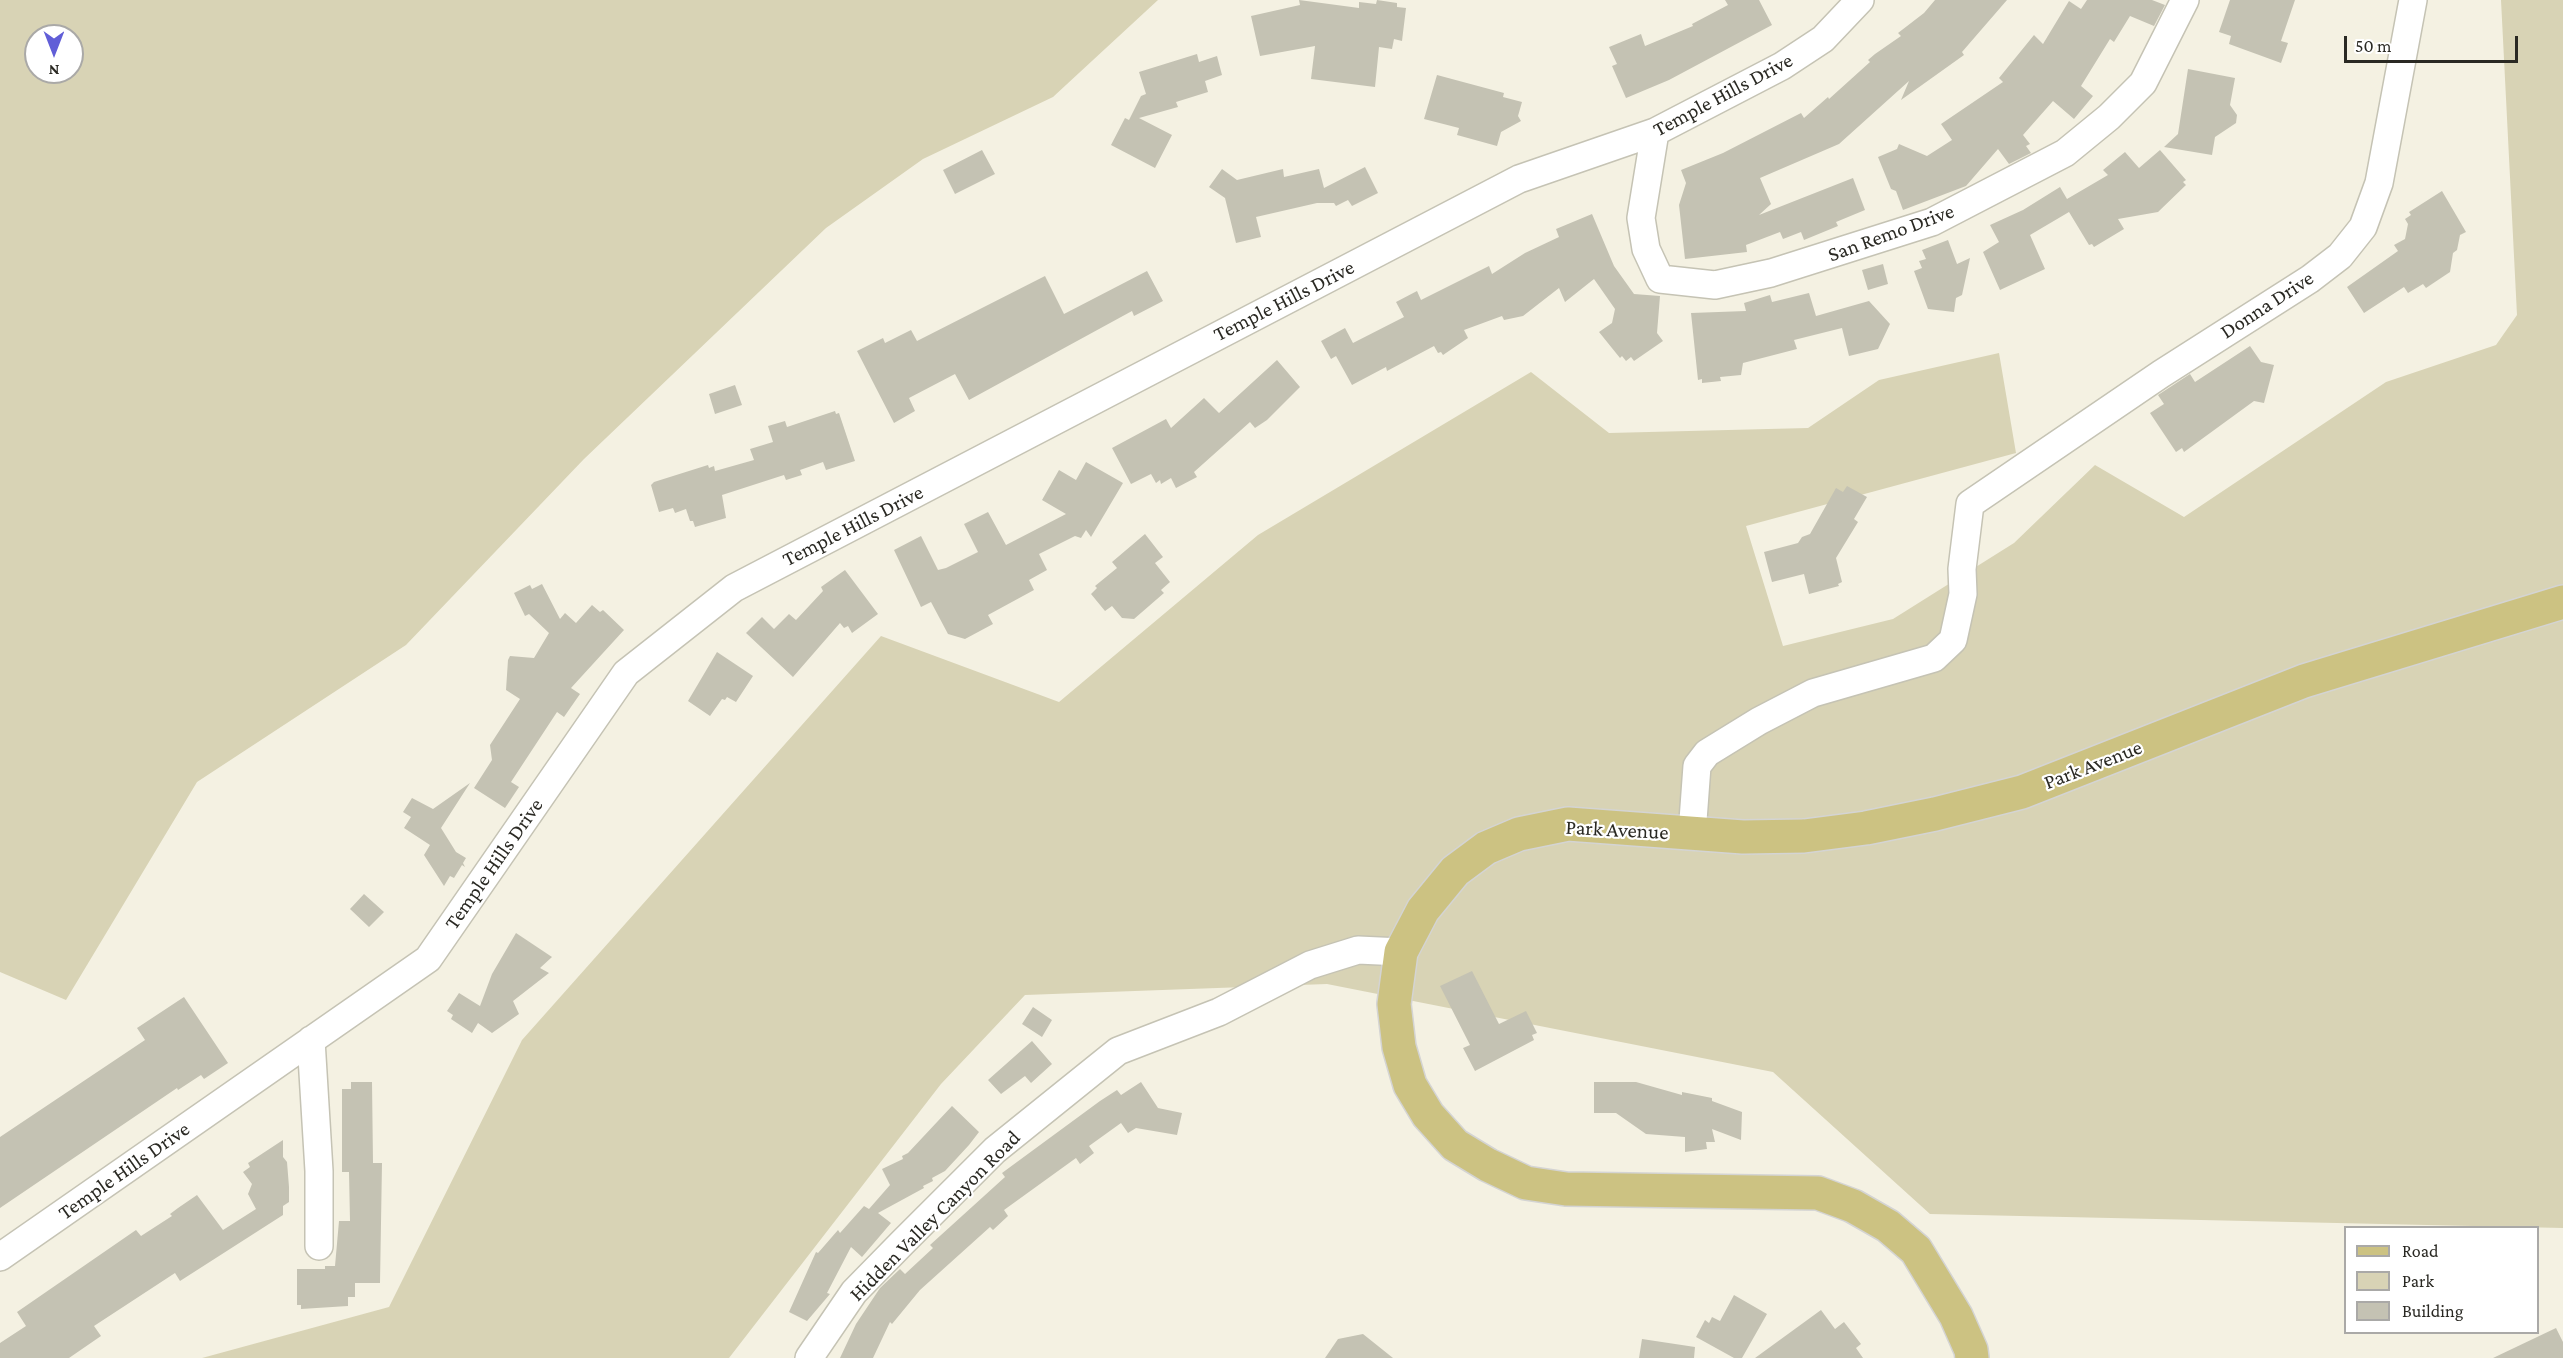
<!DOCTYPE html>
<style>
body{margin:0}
#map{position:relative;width:2563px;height:1358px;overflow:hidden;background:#f4f1e2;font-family:"Crimson Pro",serif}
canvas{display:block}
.legend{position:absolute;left:2344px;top:1226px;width:195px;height:108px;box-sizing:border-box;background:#fff;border:2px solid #aaa9a7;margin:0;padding:8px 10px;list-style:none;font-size:18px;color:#2a2923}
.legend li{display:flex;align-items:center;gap:12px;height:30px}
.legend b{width:30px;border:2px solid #aaa9a7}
.north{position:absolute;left:24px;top:24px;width:60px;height:60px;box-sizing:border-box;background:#fff;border:2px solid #aaa9a7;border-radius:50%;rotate:180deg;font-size:16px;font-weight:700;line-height:24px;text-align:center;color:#2a2923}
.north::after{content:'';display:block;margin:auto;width:21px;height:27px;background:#615ed7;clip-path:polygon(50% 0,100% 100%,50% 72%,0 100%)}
.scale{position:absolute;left:2344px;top:36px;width:174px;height:27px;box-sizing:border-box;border:3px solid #2a2923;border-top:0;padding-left:8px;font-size:18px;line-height:21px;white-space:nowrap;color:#2a2923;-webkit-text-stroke:4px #fff;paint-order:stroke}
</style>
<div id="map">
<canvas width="2563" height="1358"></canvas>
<ul class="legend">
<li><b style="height:8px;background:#ccc282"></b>Road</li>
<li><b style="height:16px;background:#d8d3b5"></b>Park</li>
<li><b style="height:16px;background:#c4c2b3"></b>Building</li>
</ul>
<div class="north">N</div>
<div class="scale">50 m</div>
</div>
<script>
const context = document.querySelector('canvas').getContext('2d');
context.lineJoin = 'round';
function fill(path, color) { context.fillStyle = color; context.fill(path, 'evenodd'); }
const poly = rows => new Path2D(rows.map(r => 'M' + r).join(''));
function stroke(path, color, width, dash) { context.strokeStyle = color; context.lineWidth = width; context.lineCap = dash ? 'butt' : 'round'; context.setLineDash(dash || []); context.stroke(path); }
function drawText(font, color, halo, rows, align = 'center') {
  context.font = font + ' "Crimson Pro",serif'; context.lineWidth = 4.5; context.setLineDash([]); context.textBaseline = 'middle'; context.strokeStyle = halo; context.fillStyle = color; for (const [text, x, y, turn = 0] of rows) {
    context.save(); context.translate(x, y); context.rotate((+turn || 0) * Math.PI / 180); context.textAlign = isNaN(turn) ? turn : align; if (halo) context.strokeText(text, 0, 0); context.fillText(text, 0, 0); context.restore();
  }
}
fill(poly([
 [0,0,1158,0,1053,97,923,159,826,228,584,459,406,645,197,782,66,1000,0,972],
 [36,36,72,36,72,72,36,72],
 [2501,0,2563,0,2563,1228,1930,1214,1773,1072,1327,984,1025,995,941,1084,729,1358,202,1358,389,1307,522,1040,881,636,1059,702,1258,535,1531,372,1609,433,1808,428,1879,380,1999,353,2016,453,1746,526,1783,646,1893,619,2014,543,2095,465,2184,517,2386,382,2496,345,2517,315]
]), '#d8d3b5');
fill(poly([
 [1299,0,1359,8,1359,2,1376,4,1377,0,1397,3,1397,7,1406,8,1402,41,1394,39,1392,49,1379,47,1375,87,1311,79,1315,46,1260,56,1251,16,1300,5],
 [1725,0,1759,0,1772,25,1669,80,1626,98,1612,66,1617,64,1609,47,1641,34,1645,46,1693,26,1692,24,1728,5],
 [1935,0,2007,0,1962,52,1964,55,1901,100,1909,81,1839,144,1760,178,1771,204,1759,215,1853,178,1865,210,1836,222,1838,226,1804,240,1801,232,1783,239,1780,232,1746,245,1747,252,1685,259,1679,205,1686,183,1681,170,1723,153,1801,113,1804,118,1828,97,1829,99,1870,62,1868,60,1875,54,1901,36,1898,33,1924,13],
 [2087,0,2152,0,2165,5,2154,26,2130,16,2114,42,2110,39,2081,86,2093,96,2074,119,2053,101,2023,135,2030,144,2026,146,2031,153,2009,164,1998,149,1966,186,1903,210,1896,191,1891,189,1878,157,1897,149,1899,144,1927,156,1952,140,1941,124,2003,82,1999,78,2034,35,2043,44,2069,1,2081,9],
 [2230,0,2295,0,2281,41,2288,43,2281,63,2229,44,2231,36,2219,32],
 [1197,54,1199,62,1217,56,1222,75,1205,81,1208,92,1176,102,1178,107,1139,118,1172,135,1155,168,1111,145,1125,118,1129,120,1141,96,1146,94,1139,72],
 [2188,69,2235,78,2230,105,2237,115,2236,123,2215,137,2212,155,2164,147,2178,134],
 [1437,75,1504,93,1503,97,1522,102,1518,116,1521,121,1501,132,1497,146,1457,135,1459,128,1424,119],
 [982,150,995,174,955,194,943,170],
 [2160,150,2186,180,2183,182,2186,185,2158,212,2118,219,2124,229,2094,247,2092,244,2089,245,2069,212,2030,235,2045,269,2000,290,1983,252,1999,242,1990,225,2023,210,2060,187,2067,199,2108,175,2103,170,2125,152,2139,168],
 [1365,167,1378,193,1352,206,1348,200,1336,206,1334,203,1317,203,1256,217,1261,237,1236,243,1225,198,1209,187,1222,169,1237,180,1283,169,1284,177,1319,169,1324,188],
 [2442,191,2466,232,2460,235,2457,250,2453,253,2450,272,2426,288,2423,284,2408,293,2404,287,2364,313,2347,287,2398,251,2394,245,2405,239,2408,224,2405,219,2411,215,2409,212],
 [1592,214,1614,266,1634,294,1660,296,1657,333,1663,341,1634,361,1631,357,1626,361,1622,356,1620,358,1599,332,1612,323,1615,309,1594,279,1565,302,1559,288,1523,316,1504,320,1502,316,1464,330,1468,338,1443,355,1441,352,1438,353,1434,346,1387,371,1386,367,1352,385,1336,356,1331,359,1321,341,1345,328,1353,343,1404,317,1396,302,1417,291,1421,300,1489,266,1492,274,1525,253,1559,237,1556,229],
 [1948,240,1957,264,1970,258,1962,295,1956,298,1954,312,1928,309,1914,271,1922,268,1919,261,1926,259,1922,250],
 [1883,264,1888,284,1868,290,1862,270],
 [1147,271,1163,301,1134,316,1132,311,969,400,955,374,909,398,915,411,894,423,857,351,883,338,885,343,911,330,917,341,1045,276,1064,314],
 [1809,293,1816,316,1869,301,1890,324,1878,349,1849,356,1842,328,1794,340,1797,349,1743,363,1741,375,1720,377,1721,381,1702,383,1702,379,1698,380,1691,313,1746,311,1744,303,1770,295,1772,302],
 [2250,346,2261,362,2274,365,2264,403,2254,401,2184,452,2182,448,2176,452,2150,413,2164,404,2158,395,2190,374,2195,382],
 [1277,360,1300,387,1267,420,1255,428,1250,422,1194,472,1197,477,1176,488,1171,478,1161,484,1160,480,1156,483,1151,474,1131,484,1112,448,1166,419,1171,428,1204,398,1219,413],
 [735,385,742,405,715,414,709,394],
 [835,411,836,414,839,413,855,461,826,470,823,462,800,470,802,475,786,480,784,475,722,495,726,518,695,527,693,521,690,521,686,509,675,513,673,508,659,512,651,485,654,482,708,465,709,468,714,466,715,471,754,460,750,449,773,442,768,426,785,421,787,427],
 [1086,462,1123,483,1091,537,1086,530,1081,538,1075,536,1039,554,1047,570,1029,580,1034,590,988,615,993,624,965,639,948,634,931,602,921,607,894,550,921,536,938,570,946,568,978,552,964,524,988,512,1006,545,1066,514,1042,500,1059,470,1076,480],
 [1847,486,1867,497,1854,519,1858,522,1836,558,1842,582,1838,584,1839,586,1809,594,1804,574,1772,582,1764,552,1798,543,1802,537,1810,534,1836,488,1843,492],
 [1145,534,1163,557,1155,563,1170,582,1161,590,1164,593,1134,619,1122,618,1112,606,1105,611,1091,594,1097,588,1095,586,1117,568,1112,562],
 [845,570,878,614,852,633,848,626,844,628,840,623,793,677,746,633,762,617,774,629,789,614,796,620,823,591,821,587],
 [542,584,560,619,565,613,576,623,592,605,600,612,603,610,624,630,571,688,580,694,564,717,557,712,511,782,519,787,505,808,474,788,492,760,490,745,520,699,506,690,508,660,510,656,534,658,549,633,529,614,525,616,514,593,530,585,532,589],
 [717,652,753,676,736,702,727,697,725,700,722,699,710,716,688,701],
 [470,783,441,828,456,852,466,858,463,863,465,867,462,865,454,878,450,876,444,886,424,855,430,845,404,828,411,817,403,812,412,798,433,809],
 [364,894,384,912,369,927,350,909],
 [516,933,552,957,540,968,549,973,513,1001,519,1014,492,1033,478,1023,472,1033,451,1019,453,1015,447,1011,459,993,480,1006,492,974],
 [1472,971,1499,1024,1526,1011,1537,1033,1532,1035,1534,1040,1475,1071,1463,1048,1470,1045,1440,986],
 [184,997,228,1063,204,1079,201,1075,178,1090,177,1088,0,1208,0,1137,145,1040,137,1028],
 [1033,1007,1052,1020,1042,1037,1022,1024],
 [1032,1041,1052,1064,1031,1083,1025,1076,1001,1094,988,1080],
 [351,1082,372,1082,373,1163,382,1163,380,1283,355,1283,355,1297,348,1297,348,1306,301,1309,301,1305,297,1305,297,1269,325,1269,325,1266,335,1266,339,1221,350,1221,349,1172,342,1172,342,1089,351,1089],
 [1141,1082,1158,1108,1182,1113,1177,1135,1136,1128,1128,1133,1121,1123,1089,1146,1094,1153,1080,1164,1076,1158,1004,1210,1008,1216,993,1230,990,1227,920,1290,892,1324,890,1322,873,1358,840,1358,856,1324,880,1288,900,1269,905,1274,933,1248,930,1245,1005,1177,1002,1173,1100,1101,1117,1090,1121,1095],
 [1594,1082,1636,1082,1682,1095,1682,1092,1712,1098,1712,1101,1742,1112,1741,1140,1712,1129,1715,1142,1706,1142,1707,1149,1685,1152,1685,1137,1646,1134,1616,1113,1594,1113],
 [952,1106,979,1132,969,1145,945,1171,932,1178,933,1181,923,1186,924,1188,878,1213,891,1223,862,1257,851,1247,827,1293,830,1294,807,1321,789,1312,816,1252,818,1253,838,1230,840,1233,864,1206,869,1209,890,1185,882,1169,903,1159,902,1156,908,1153],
 [283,1140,283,1157,287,1162,289,1187,289,1202,283,1206,283,1215,180,1281,175,1273,94,1326,101,1336,69,1358,0,1358,0,1343,26,1326,17,1312,136,1230,141,1236,172,1216,170,1214,178,1208,197,1195,223,1230,256,1209,248,1194,252,1184,243,1172,250,1167,248,1163],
 [1734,1295,1767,1314,1742,1358,1734,1358,1696,1337,1705,1320,1709,1323,1712,1317,1720,1321],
 [1821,1310,1835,1329,1844,1322,1861,1344,1856,1348,1863,1358,1755,1358],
 [2556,1328,2563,1342,2563,1358,2493,1358],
 [1363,1334,1393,1358,1325,1358,1338,1339],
 [1642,1339,1695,1347,1694,1358,1639,1358]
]), '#c4c2b3');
const minor = poly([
 [1655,132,1641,218,1646,249,1660,279,1715,285,1771,273,1932,222,2065,153,2109,117,2143,83,2185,0],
 [1692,834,1697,766,1707,753,1759,721,1813,693,1934,658,1953,640,1963,594,1962,569,1970,504,2161,374,2310,279,2340,256,2363,227,2379,183,2413,0],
 [311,1040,319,1171,319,1246],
 [0,1257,428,959,626,673,734,588,1519,179,1655,132,1782,66,1823,39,1860,0],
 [809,1358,854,1292,902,1243,995,1150,1118,1051,1219,1012,1310,965,1358,950,1401,952]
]);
const major = poly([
 [1972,1358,1971,1350,1956,1316,1916,1250,1888,1226,1853,1206,1818,1193,1566,1189,1526,1183,1488,1165,1455,1145,1428,1115,1410,1085,1399,1047,1394,1004,1401,952,1423,910,1455,871,1486,848,1519,834,1568,824,1743,837,1804,836,1866,828,1935,814,2022,792,2304,681,2563,602]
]);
stroke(minor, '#c5c3b4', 30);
stroke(major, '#d4d4d3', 36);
stroke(minor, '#fff', 27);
stroke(major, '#ccc282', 33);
drawText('21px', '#2a2923', '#fff', [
 ["Temple Hills Drive",1723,95,-28],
 ["San Remo Drive",1891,233,-20],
 ["Temple Hills Drive",1284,301,-27],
 ["Donna Drive",2267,305,-33],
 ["Temple Hills Drive",853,526,-27],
 ["Park Avenue",2093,765,-21],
 ["Park Avenue",1617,830,3],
 ["Temple Hills Drive",494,864,-55],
 ["Temple Hills Drive",124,1171,-35],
 ["Hidden Valley Canyon Road",935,1216,-45]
]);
</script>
